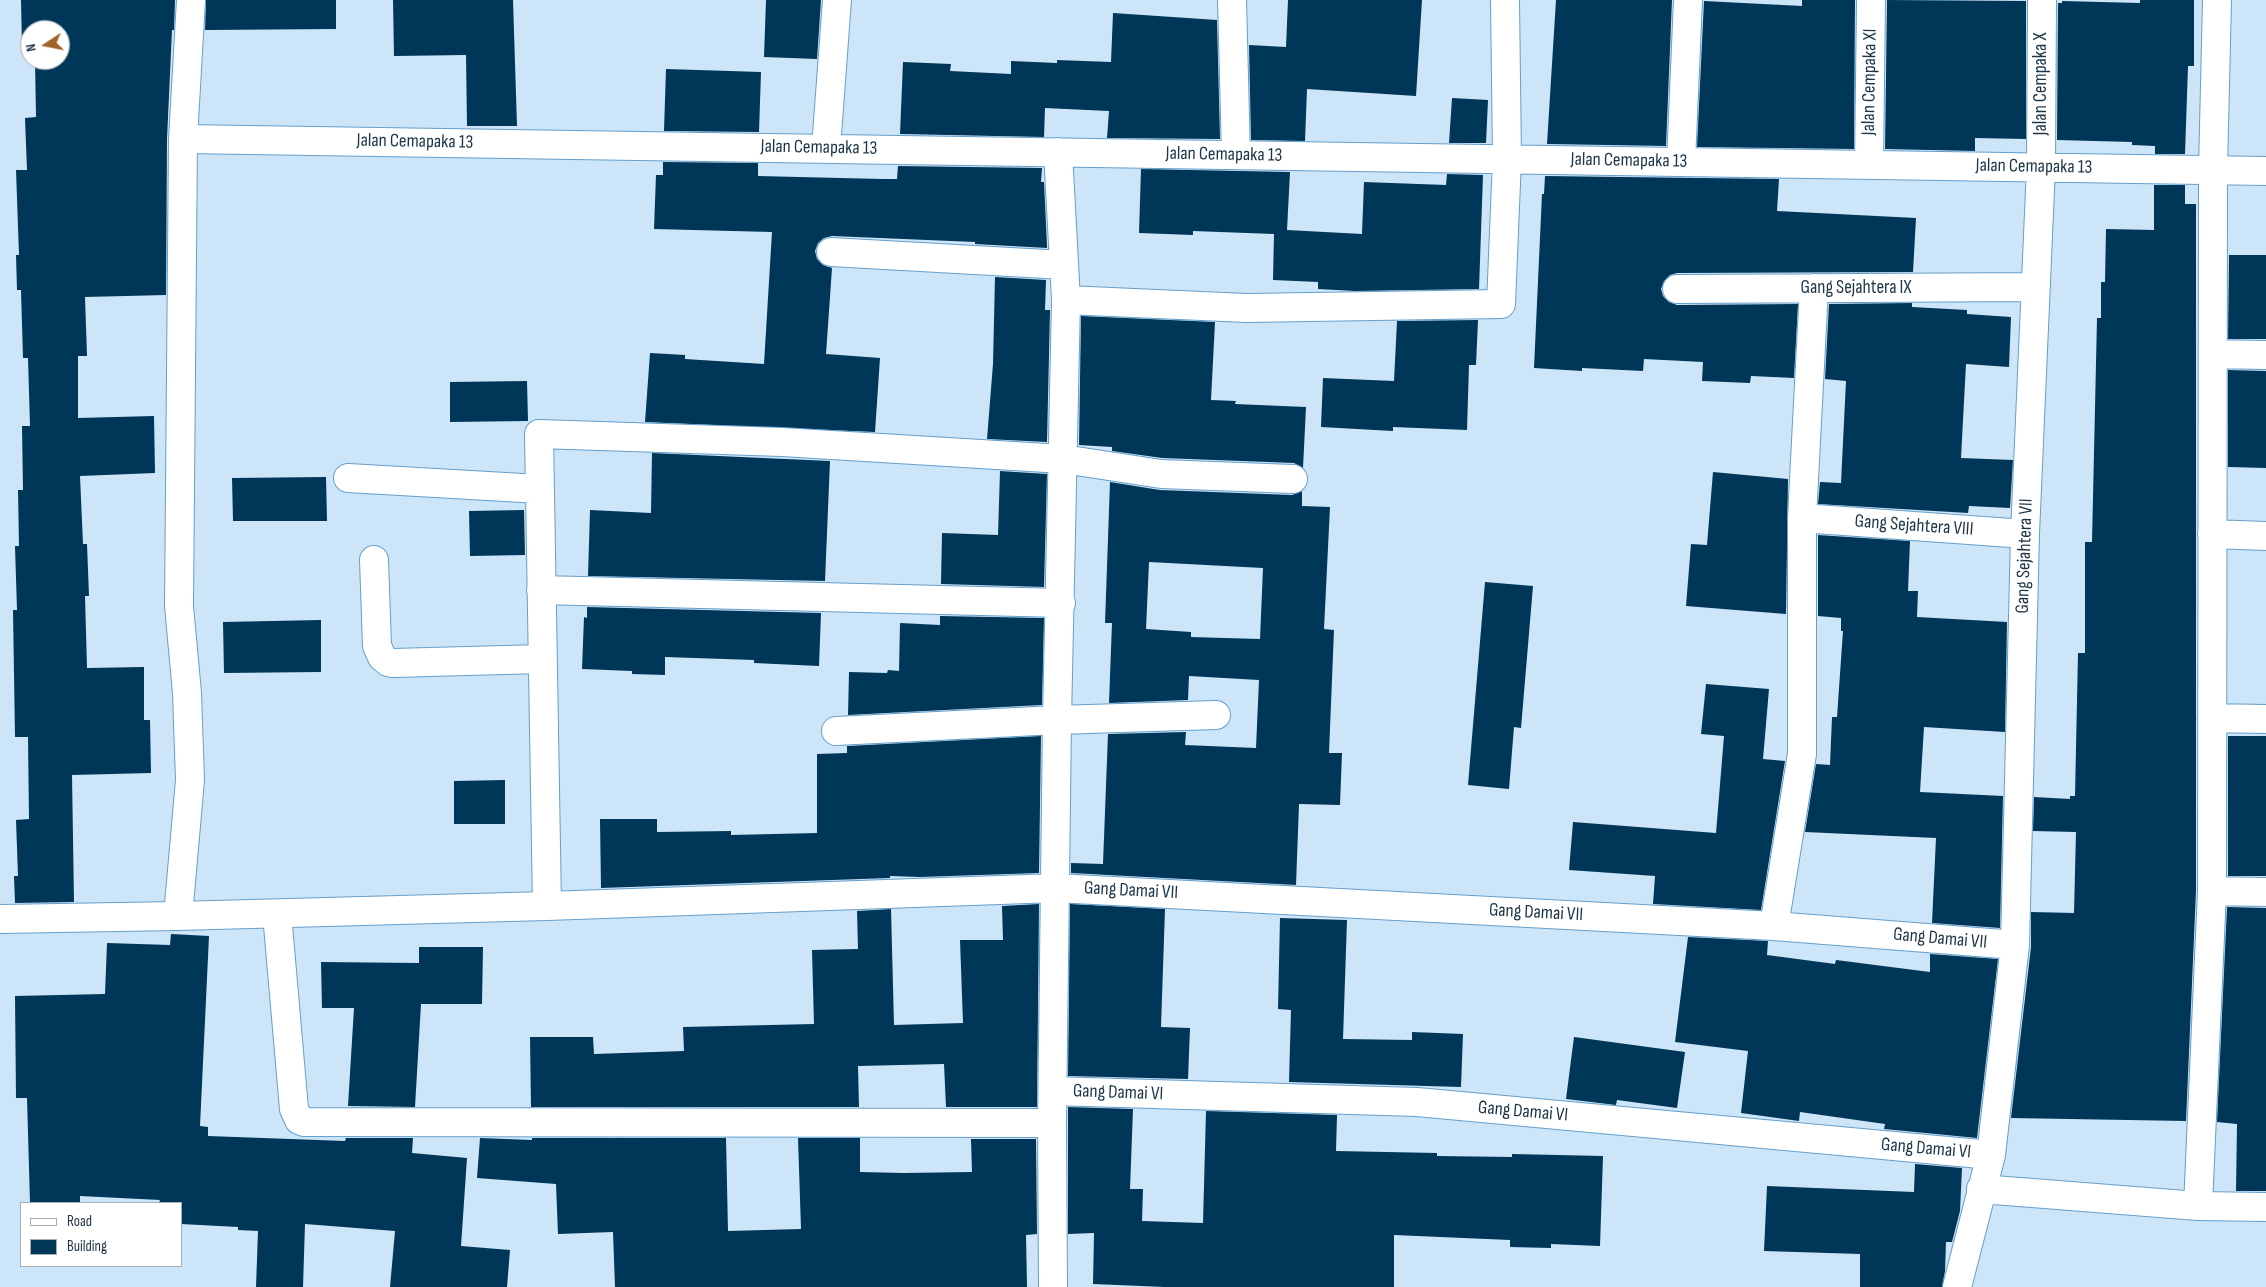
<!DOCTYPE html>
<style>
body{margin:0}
#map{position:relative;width:2266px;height:1287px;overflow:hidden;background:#cde5f8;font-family:"Sofia Sans Condensed",sans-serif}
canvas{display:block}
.legend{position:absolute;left:20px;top:1202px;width:162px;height:65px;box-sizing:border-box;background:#fff;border:1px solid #a4aeb5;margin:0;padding:6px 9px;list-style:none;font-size:15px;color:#1c3547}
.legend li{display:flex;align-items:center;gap:10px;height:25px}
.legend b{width:25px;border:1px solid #a4aeb5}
.north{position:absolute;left:20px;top:20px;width:50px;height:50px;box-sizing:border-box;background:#fff;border:1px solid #a4aeb5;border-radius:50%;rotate:259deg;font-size:14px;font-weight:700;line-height:20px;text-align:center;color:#1c3547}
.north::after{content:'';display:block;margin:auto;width:18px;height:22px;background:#9f6325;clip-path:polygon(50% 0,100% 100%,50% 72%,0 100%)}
</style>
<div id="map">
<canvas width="2266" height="1287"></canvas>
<ul class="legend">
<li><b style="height:6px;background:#fff"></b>Road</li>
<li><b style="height:14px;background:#003657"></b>Building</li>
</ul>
<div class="north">N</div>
</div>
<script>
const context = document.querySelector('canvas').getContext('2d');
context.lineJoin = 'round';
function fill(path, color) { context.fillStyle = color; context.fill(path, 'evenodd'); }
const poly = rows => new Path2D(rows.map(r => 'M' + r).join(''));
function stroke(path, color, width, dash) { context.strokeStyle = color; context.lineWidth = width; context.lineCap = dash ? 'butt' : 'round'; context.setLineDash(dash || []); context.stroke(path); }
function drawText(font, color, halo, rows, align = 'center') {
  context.font = font + ' "Sofia Sans Condensed",sans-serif'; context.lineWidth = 5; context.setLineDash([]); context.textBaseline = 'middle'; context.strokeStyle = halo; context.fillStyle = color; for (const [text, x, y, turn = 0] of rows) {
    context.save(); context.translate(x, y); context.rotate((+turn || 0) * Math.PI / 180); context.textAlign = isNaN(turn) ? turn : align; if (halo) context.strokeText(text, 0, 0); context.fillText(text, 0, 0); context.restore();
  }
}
fill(poly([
 [21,0,175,0,174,30,172,30,167,139,166,295,85,297,87,356,78,356,78,418,154,416,155,473,80,476,83,544,87,544,89,596,85,596,87,668,144,667,144,720,150,720,151,773,72,775,74,902,15,903,14,876,18,876,16,820,29,819,28,737,15,737,13,610,17,610,15,546,19,546,18,490,23,490,22,426,30,426,28,358,23,358,21,290,17,290,16,255,19,255,16,170,27,170,25,118,36,117,35,60,60,60,60,30,30,30,30,46,22,46],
 [206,0,336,0,336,29,205,30],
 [393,0,513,0,517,126,467,126,466,55,394,56],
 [766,0,821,0,817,59,764,57],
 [1288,0,1422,0,1416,96,1307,89,1305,141,1251,140,1249,45,1286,47],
 [1556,0,1672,0,1666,146,1547,144],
 [1802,0,1855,0,1854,149,1697,147,1704,1,1802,6],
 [1887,0,2026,1,2026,139,1975,138,1975,151,1885,149],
 [2140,0,2194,0,2194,66,2188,66,2185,154,2155,154,2155,146,2132,145,2132,142,2057,140,2058,3,2062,3,2062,1,2140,3],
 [1113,13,1217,20,1220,139,1107,138,1109,111,1045,108,1044,137,900,134,903,62,951,64,950,71,1011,74,1011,61,1057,63,1057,60,1111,62],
 [666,69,761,72,759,132,664,131],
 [1452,98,1488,100,1486,143,1449,143],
 [663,162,758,163,758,176,882,179,897,179,898,166,1042,168,1041,182,1044,182,1047,246,1047,248,975,244,975,242,832,236,824,238,818,243,815,251,817,259,823,265,832,268,826,354,880,358,875,432,645,422,650,353,685,355,685,359,764,364,772,232,654,229,656,175,663,175],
 [1141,169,1290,172,1287,230,1362,234,1364,182,1446,185,1447,174,1483,175,1479,289,1355,291,1318,289,1318,282,1273,280,1274,234,1193,231,1193,235,1139,233],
 [1545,176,1779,179,1777,211,1916,218,1913,272,1677,273,1670,275,1664,281,1661,289,1663,296,1669,302,1677,305,1798,304,1794,378,1751,376,1750,383,1702,381,1703,362,1644,359,1643,371,1582,368,1582,371,1534,368,1542,194,1544,194],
 [2154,185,2185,185,2185,204,2196,204,2196,891,2186,1121,2011,1118,2031,947,2031,912,2074,913,2076,832,2033,831,2034,797,2070,799,2070,796,2075,796,2078,653,2085,653,2085,542,2092,542,2097,318,2101,318,2101,282,2105,282,2106,229,2154,230],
 [2229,255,2266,255,2266,339,2228,339],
 [995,277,1046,280,1045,310,1050,310,1047,442,987,439,993,364],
 [1912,303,1912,307,1967,310,1967,314,2011,317,2009,367,1966,364,1961,458,2013,460,2010,508,1969,506,1968,513,1818,504,1820,482,1841,483,1846,381,1825,379,1829,304],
 [1081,316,1215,322,1211,400,1236,401,1235,404,1306,407,1303,468,1294,463,1162,458,1112,451,1112,447,1079,445],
 [1478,320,1476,365,1469,365,1467,430,1393,427,1393,431,1321,427,1323,378,1394,381,1397,321],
 [2228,370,2266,371,2266,468,2228,467],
 [527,381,528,421,450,422,450,382],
 [652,453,830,461,825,581,588,576,590,510,651,513],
 [1000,471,1047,474,1044,587,941,584,942,533,998,535],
 [1713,472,1788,479,1786,614,1686,606,1691,544,1707,545],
 [326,477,327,521,233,521,232,478],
 [1110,482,1160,490,1292,495,1302,491,1302,506,1330,507,1324,629,1334,630,1329,753,1342,753,1340,805,1299,804,1296,885,1071,873,1071,863,1103,864,1108,734,1186,732,1185,745,1256,748,1259,680,1189,676,1188,700,1109,703,1112,623,1105,623],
 [1149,562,1263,568,1260,639,1191,637,1191,632,1146,629],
 [524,510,525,555,470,556,469,511],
 [1818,535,1910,541,1908,591,1918,591,1917,617,2007,622,2005,732,1924,727,1920,792,2003,796,2000,928,1932,923,1936,838,1805,832,1816,764,1830,765,1832,717,1837,717,1843,631,1841,631,1841,618,1818,616],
 [1485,582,1533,586,1521,728,1514,727,1509,789,1468,785],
 [587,607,821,613,819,666,754,663,754,660,665,657,665,675,632,674,632,671,582,669,584,617,587,618],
 [940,616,1044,618,1042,705,848,715,849,672,887,673,888,670,899,671,900,623,940,625],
 [321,620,321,672,224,673,223,622],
 [1706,684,1769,689,1763,759,1785,761,1761,910,1653,904,1655,876,1569,870,1573,822,1716,833,1724,736,1701,734],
 [1041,736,1039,873,920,877,890,876,890,878,601,888,600,819,657,819,657,832,731,831,731,835,817,833,817,754,847,753,847,746],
 [2228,736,2266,736,2266,876,2228,876],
 [505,780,505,824,454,824,454,781],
 [1039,904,1037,1107,946,1107,944,1064,858,1066,859,1107,531,1107,530,1037,593,1037,594,1054,684,1051,683,1027,814,1024,812,950,858,949,857,911,891,909,894,1025,963,1023,960,940,1003,940,1002,906],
 [1070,904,1165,909,1161,1027,1190,1028,1188,1079,1068,1076],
 [2227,907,2266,908,2266,1191,2236,1191,2237,1124,2217,1122],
 [1280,918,1347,920,1343,1039,1412,1040,1412,1032,1463,1034,1461,1087,1289,1082,1291,1010,1278,1009],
 [171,934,209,936,200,1126,208,1127,208,1136,345,1141,346,1138,413,1138,412,1153,467,1158,461,1246,510,1250,507,1287,390,1287,395,1231,305,1224,303,1287,256,1287,258,1231,238,1230,238,1227,181,1224,181,1203,159,1203,160,1200,80,1196,80,1203,30,1203,27,1098,16,1098,15,996,105,994,107,943,170,945],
 [1688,937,1768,941,1767,955,1835,964,1836,960,1930,972,1930,954,1998,959,1977,1138,1884,1129,1885,1124,1800,1112,1799,1121,1741,1113,1748,1051,1675,1042],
 [419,947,483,947,482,1004,421,1004,415,1107,348,1106,354,1008,322,1008,321,962,419,963],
 [1574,1037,1685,1052,1677,1108,1617,1100,1616,1105,1566,1099],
 [1068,1107,1133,1109,1130,1189,1143,1189,1142,1221,1203,1223,1206,1111,1337,1115,1336,1151,1437,1153,1437,1156,1512,1157,1512,1154,1603,1156,1600,1246,1551,1244,1551,1248,1510,1247,1510,1240,1394,1235,1394,1287,1165,1287,1093,1284,1094,1233,1068,1234],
 [480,1138,532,1140,532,1138,726,1138,728,1231,801,1229,798,1138,860,1138,860,1172,904,1173,972,1172,971,1139,1036,1139,1037,1234,1026,1235,1027,1287,615,1287,613,1232,558,1234,556,1184,477,1178],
 [1915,1164,1962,1168,1960,1211,1952,1242,1946,1242,1945,1271,1942,1287,1860,1287,1860,1254,1764,1251,1767,1186,1914,1192]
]), '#003657');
const street = poly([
 [1232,0,1236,155],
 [183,139,2266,171],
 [826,148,837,0],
 [1681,162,1688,0],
 [1869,165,1871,0],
 [831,252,1064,265],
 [1677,289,2036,287],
 [1066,300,1247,308,1501,304,1507,159,1505,0],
 [2213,354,2266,355],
 [348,478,540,489],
 [1802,518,2025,534],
 [2212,534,2266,536],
 [374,560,377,646,382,657,388,662,393,663,542,659],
 [541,590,1061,603],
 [2212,718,2266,719],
 [836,731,1057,720,1216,715],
 [2212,891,2266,892],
 [547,906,539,434,782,442,1063,459,1161,474,1293,479],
 [277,914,294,1109,299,1120,304,1122,1052,1123],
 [178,916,190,780,187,693,179,606,183,139,191,0],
 [0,919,178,916,547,906,1056,888,1774,926,2015,945],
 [1774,926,1802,754,1802,518,1814,288],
 [1053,1091,1417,1102,1991,1155],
 [1981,1189,2198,1206,2266,1207],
 [2198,1206,2212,891,2213,170,2217,0],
 [1053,1287,1052,1123,1057,720,1066,300,1058,152],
 [1957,1287,1991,1155,2015,945,2025,534,2041,167,2042,0]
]);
stroke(street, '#659fcc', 30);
stroke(street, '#fff', 28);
drawText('19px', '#1c3547', '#fff', [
 ["Jalan Cempaka XI",1870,82,-89],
 ["Jalan Cempaka X",2041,84,-90],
 ["Jalan Cemapaka 13",415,142,1],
 ["Jalan Cemapaka 13",819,148,1],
 ["Jalan Cemapaka 13",1224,155,1],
 ["Jalan Cemapaka 13",1629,161,1],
 ["Jalan Cemapaka 13",2034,167,1],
 ["Gang Sejahtera IX",1856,288],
 ["Gang Sejahtera VIII",1914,526,4],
 ["Gang Sejahtera VII",2025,556,-88],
 ["Gang Damai VII",1131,891,3],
 ["Gang Damai VII",1536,913,3],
 ["Gang Damai VII",1940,939,5],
 ["Gang Damai VI",1118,1093,2],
 ["Gang Damai VI",1523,1112,5],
 ["Gang Damai VI",1926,1149,5]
]);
</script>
